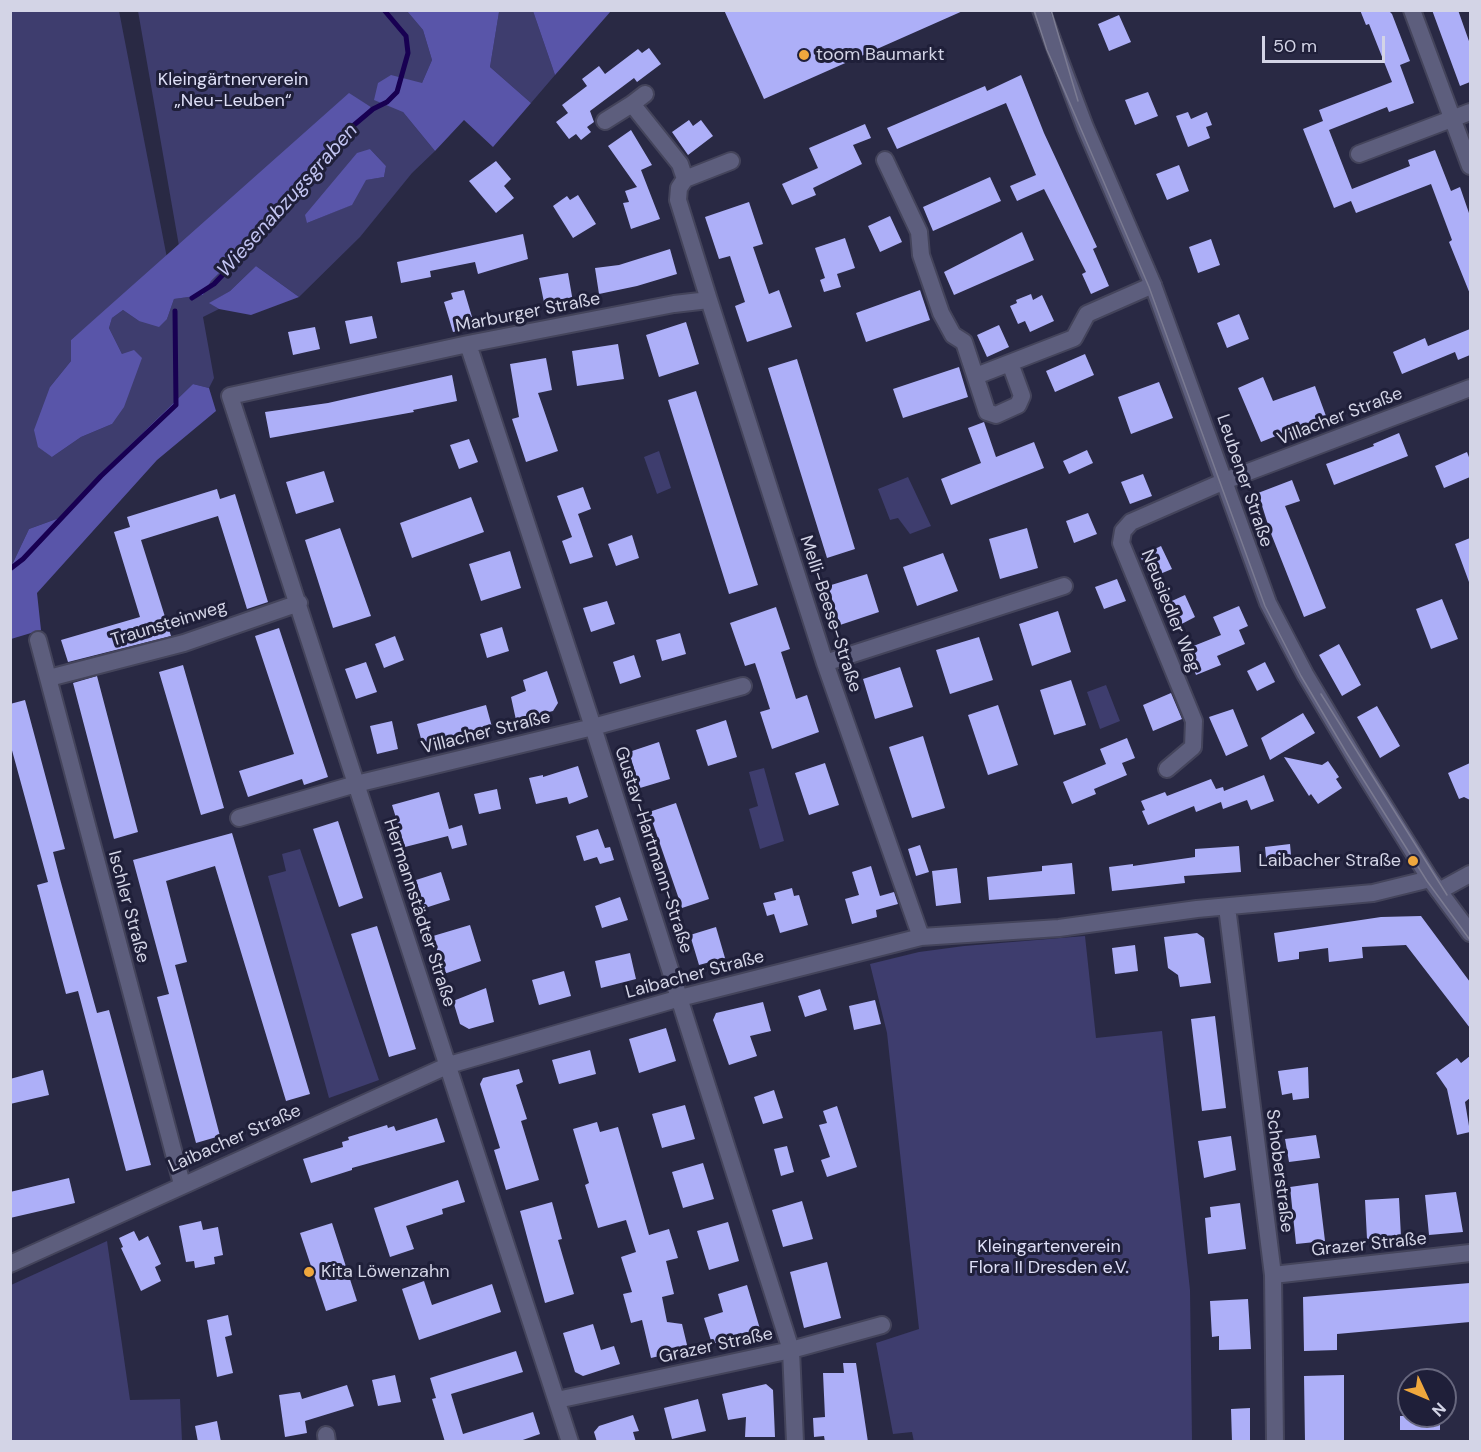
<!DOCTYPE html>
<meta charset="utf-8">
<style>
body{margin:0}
#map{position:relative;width:1481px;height:1452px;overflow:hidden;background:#292944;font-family:"DM Sans",sans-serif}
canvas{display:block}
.frame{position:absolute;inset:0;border:12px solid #d3d4e6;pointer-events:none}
.north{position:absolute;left:1397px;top:1368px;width:60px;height:60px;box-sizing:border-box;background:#1f1f39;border:2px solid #67677e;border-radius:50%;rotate:134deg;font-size:16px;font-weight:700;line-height:24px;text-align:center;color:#d3d4e6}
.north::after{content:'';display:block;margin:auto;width:21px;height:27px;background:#efa73d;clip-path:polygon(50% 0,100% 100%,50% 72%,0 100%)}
.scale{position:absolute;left:1262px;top:36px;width:123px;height:27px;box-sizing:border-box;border:3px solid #d3d4e6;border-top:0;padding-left:8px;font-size:18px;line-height:21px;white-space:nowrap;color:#d3d4e6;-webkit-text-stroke:4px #1f1f39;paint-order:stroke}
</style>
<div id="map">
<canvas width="1481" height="1452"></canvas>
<div class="frame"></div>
<div class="north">N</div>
<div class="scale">50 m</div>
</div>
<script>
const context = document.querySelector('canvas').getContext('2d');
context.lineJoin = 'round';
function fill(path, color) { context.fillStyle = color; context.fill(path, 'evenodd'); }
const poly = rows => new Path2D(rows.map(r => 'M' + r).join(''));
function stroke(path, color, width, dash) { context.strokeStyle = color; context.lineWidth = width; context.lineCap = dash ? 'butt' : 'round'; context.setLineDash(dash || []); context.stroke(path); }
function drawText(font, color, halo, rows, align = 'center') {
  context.font = font + ' "DM Sans",sans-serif'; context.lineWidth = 6; context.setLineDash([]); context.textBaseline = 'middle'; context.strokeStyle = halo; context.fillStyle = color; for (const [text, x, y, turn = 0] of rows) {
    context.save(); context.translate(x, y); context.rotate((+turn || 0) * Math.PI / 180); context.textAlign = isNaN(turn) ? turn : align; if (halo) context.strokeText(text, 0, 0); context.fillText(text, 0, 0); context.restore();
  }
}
fill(poly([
 [11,11,119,11,167,258,71,340,71,361,50,387,52,457,81,437,112,424,122,354,109,328,112,318,123,310,139,321,167,319,174,299,203,295,211,281,251,242,371,107,349,94,179,246,138,11,407,11,423,30,432,60,422,83,403,112,435,151,412,173,360,237,299,297,256,266,230,291,210,303,219,309,203,317,214,378,209,388,193,384,99,475,62,517,29,529,11,567],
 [370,149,386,166,384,177,365,180,351,205,307,223],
 [533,11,555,75,531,103,490,67,499,12],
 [659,451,671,488,657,494,644,457],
 [908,477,931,526,910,534,898,518,890,520,878,489],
 [1106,685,1120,721,1100,729,1087,692],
 [764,768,784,841,760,849,749,809,758,806,749,772],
 [300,849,379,1080,329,1098,268,876,286,871,282,854],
 [1085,936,1096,1038,1162,1031,1190,1290,1192,1441,914,1442,912,1432,893,1434,876,1343,919,1329,887,1033,870,964,919,952,964,946],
 [107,1241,130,1400,180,1399,182,1441,11,1441,11,1285]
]), '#3e3d6e');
fill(poly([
 [407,11,611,11,555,75,533,11,499,12,490,67,531,103,493,147,464,120,435,151,403,112,374,100,378,83,391,75,422,83,432,60,423,30],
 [349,93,371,107,251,242,211,281,203,295,174,299,167,319,159,327,139,321,123,310,112,318,109,328,122,354,134,350,142,358,124,407,112,424,81,437,52,457,38,447,34,430,50,387,71,361,71,340],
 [370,149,386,166,384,177,366,180,352,205,307,223,305,215,357,153],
 [256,266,299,297,251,315,219,309,209,303,230,291],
 [193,384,209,388,216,411,157,460,37,593,41,630,11,639,11,567,29,529,62,517,99,475]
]), '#5955a9');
stroke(poly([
 [192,298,214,284,252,244,341,145,354,125,373,109,387,102,397,92,408,53,406,36,384,10],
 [10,569,23,559,101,476,176,405,175,311]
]), '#180052', 5);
fill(poly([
 [724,10,965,10,764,99],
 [1360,10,1388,10,1392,14,1410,61,1400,65,1414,103,1389,112,1387,107,1329,130,1352,189,1410,166,1408,160,1435,150,1451,191,1460,187,1470,216,1470,294,1449,242,1452,240,1431,184,1356,213,1351,201,1334,208,1303,129,1323,121,1319,110,1392,82,1369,24,1366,25],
 [1432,10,1458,10,1470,44,1470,82,1460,86],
 [1119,15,1131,42,1109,51,1098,24],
 [649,48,661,64,637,82,634,78,590,111,594,122,587,127,591,132,581,140,576,134,569,139,556,122,568,113,562,105,587,86,582,79,599,66,605,74,638,49,642,53],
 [1021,75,1044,133,1097,247,1093,249,1109,286,1091,294,1082,274,1086,272,1044,189,1017,201,1010,186,1036,175,1006,103,897,149,887,128,985,86,987,91],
 [1148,92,1158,116,1135,125,1125,100],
 [1188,112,1191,119,1207,112,1212,125,1206,127,1210,138,1188,147,1176,116],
 [689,120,693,126,701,120,713,136,688,155,672,132],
 [865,124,871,138,853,145,862,164,813,188,816,195,792,205,782,184,818,168,809,148],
 [631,130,652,165,641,170,660,219,631,229,623,203,629,202,625,191,637,187,608,146],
 [496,161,511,179,504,186,514,198,496,213,469,181],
 [1179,165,1189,191,1167,200,1156,174],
 [990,177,1001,201,933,231,923,207],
 [578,195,596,224,573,238,553,206,567,196,570,200],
 [749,202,763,244,753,247,769,294,779,290,792,327,747,342,735,306,745,302,730,256,719,259,705,217],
 [890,216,902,242,880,252,868,226],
 [1022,232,1034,260,954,295,944,272],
 [523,234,528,259,478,274,475,262,430,271,431,277,401,283,397,262],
 [845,238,855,268,837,274,841,287,824,292,820,280,825,278,815,248],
 [1211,239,1220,265,1198,273,1189,247],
 [670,249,677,274,637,286,599,294,595,268,619,265],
 [568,273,573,302,545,307,539,278],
 [464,290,475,327,453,332,444,302,453,299,451,293],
 [920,290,930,320,866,342,856,313],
 [1031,294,1033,300,1042,295,1054,321,1030,332,1025,321,1018,324,1010,306,1017,303,1016,300],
 [1239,314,1249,339,1227,348,1217,323],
 [372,316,377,338,350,344,345,321],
 [686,322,699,364,659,377,646,335],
 [999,325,1009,347,987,357,977,335],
 [315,327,320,349,293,355,288,332],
 [1470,329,1470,355,1458,360,1455,352,1402,374,1393,352,1425,338,1428,346],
 [618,344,624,379,577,386,572,351],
 [1085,354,1094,375,1055,392,1046,371],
 [546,358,552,390,538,393,558,451,526,462,512,419,519,417,510,364],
 [797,359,855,549,827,558,768,368],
 [959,367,968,397,903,418,893,389],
 [452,375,457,401,413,410,414,412,270,438,265,412,328,403],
 [1263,377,1273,401,1315,386,1326,416,1261,442,1238,388],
 [1159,382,1173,418,1131,434,1118,397],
 [696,391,758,585,729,594,668,400],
 [984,422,996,457,1034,442,1044,468,951,505,941,479,981,463,968,428],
 [1399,433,1408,456,1334,485,1326,464,1374,446,1373,444],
 [469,439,478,462,459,469,450,445],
 [1087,450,1093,463,1069,474,1063,461],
 [1467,452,1470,460,1470,477,1444,488,1435,466],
 [324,471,334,502,296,514,286,482],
 [1143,474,1152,496,1130,504,1121,482],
 [1292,480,1300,501,1285,506,1326,608,1304,617,1270,531,1258,493],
 [583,487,591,509,578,514,593,557,570,564,562,541,572,537,557,496],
 [217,489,220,499,235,494,268,602,247,609,218,516,141,540,171,636,68,662,61,640,140,617,114,532,130,527,127,517],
 [471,497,484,532,412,558,400,523],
 [1088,513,1097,534,1074,543,1066,521],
 [340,528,371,616,333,628,305,540],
 [1027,528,1038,568,1000,579,989,539],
 [632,535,639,558,616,566,608,544],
 [1470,538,1470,582,1469,582,1455,544],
 [1161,546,1172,569,1160,574,1158,571,1149,575,1140,556],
 [510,551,521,588,481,601,469,564],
 [943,553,958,591,917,606,903,567],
 [867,574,879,612,840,625,828,586],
 [1117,579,1126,601,1104,609,1095,587],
 [1185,595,1195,617,1174,628,1163,605],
 [1442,599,1458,639,1431,649,1416,609],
 [607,601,615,624,591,632,583,608],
 [1239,606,1248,626,1239,630,1245,644,1217,656,1221,665,1196,675,1186,649,1221,635,1213,617],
 [776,607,790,649,781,652,796,699,807,695,819,732,772,749,760,712,770,709,761,681,755,663,745,666,730,623],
 [1058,611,1071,652,1032,666,1019,624],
 [502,627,509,651,487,658,480,634],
 [279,628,328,777,304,785,302,779,248,797,239,771,294,754,255,636],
 [680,633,686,654,662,661,656,640],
 [395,636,404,660,384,668,375,644],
 [979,637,993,680,950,694,936,650],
 [1339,644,1361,685,1342,696,1319,655],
 [634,655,641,677,620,684,613,662],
 [366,662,377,692,356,699,345,669],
 [1265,662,1275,682,1257,691,1247,671],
 [183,665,224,808,201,815,159,672],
 [900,667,913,707,875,719,863,679],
 [547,671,558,703,553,711,516,720,511,697,526,691,523,680],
 [97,676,138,832,114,839,73,683],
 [1071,680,1086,725,1054,735,1040,690],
 [1171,693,1182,719,1153,731,1143,705],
 [25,700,65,849,53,852,60,879,97,1013,109,1010,151,1165,126,1171,78,991,66,994,37,885,48,882,10,743,10,704],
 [486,705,492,727,423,746,417,724],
 [998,705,1018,765,988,775,968,715],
 [1377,706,1400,746,1380,758,1357,717],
 [1233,709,1248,746,1226,756,1209,717],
 [1303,713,1315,733,1270,760,1261,738],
 [726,720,737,757,708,766,696,730],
 [392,721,398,749,377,754,370,726],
 [923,736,945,808,912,818,889,747],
 [1127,738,1135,758,1122,763,1127,775,1094,789,1096,794,1072,804,1063,782,1106,764,1100,749],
 [659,742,670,779,640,788,629,752],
 [1284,757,1322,765,1328,761,1339,777,1336,779,1342,788,1318,804,1311,794,1309,796],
 [825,763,839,805,809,815,795,773],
 [1470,763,1470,800,1464,797,1459,799,1448,773],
 [578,766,588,797,569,804,567,797,536,804,529,778,543,775,543,777],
 [1264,775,1274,801,1251,810,1247,800,1223,809,1221,802,1196,812,1194,806,1148,825,1142,811,1145,810,1141,801,1165,792,1167,796,1211,779,1216,789,1223,787,1224,791],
 [497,789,501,809,479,814,474,794],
 [439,792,449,829,462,825,467,845,452,849,448,836,405,847,392,805],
 [676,803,709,899,682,908,649,812],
 [338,821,363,898,339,907,313,829],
 [598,829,605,848,610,847,614,860,600,864,597,857,584,861,576,836],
 [232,833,310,1094,286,1101,215,866,166,881,187,962,175,965,220,1136,196,1143,157,997,169,994,133,860],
 [1290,844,1292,866,1267,868,1265,847],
 [920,845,929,872,916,876,908,849],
 [1239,846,1241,872,1184,876,1185,883,1112,891,1109,867,1133,864,1133,866,1195,857,1195,849],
 [1072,863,1075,894,989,900,987,877,1042,871,1042,866],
 [871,866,880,896,894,892,898,904,876,910,877,917,852,924,845,899,859,895,852,872],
 [957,868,961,903,936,906,932,871],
 [441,872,450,900,425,908,416,880],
 [792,888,794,896,799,895,808,925,780,933,774,914,767,916,763,903,776,900,774,893],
 [620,897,628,920,602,928,595,906],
 [1421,916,1470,982,1470,1028,1406,945,1362,947,1363,958,1329,962,1328,948,1299,952,1299,959,1278,962,1274,933,1381,917],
 [470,925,481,961,444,974,433,936],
 [377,926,416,1049,389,1057,351,934],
 [716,927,725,958,699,965,690,935],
 [1197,933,1204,938,1211,983,1180,987,1178,975,1168,968,1164,937],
 [1135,945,1138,971,1115,974,1112,948],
 [630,953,636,979,601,988,595,961],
 [564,971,571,996,539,1005,532,980],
 [486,988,494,1022,469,1029,460,1024,453,1001],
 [820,989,827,1010,805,1017,798,996],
 [875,1000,881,1024,854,1030,849,1006],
 [763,1002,771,1031,750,1036,757,1056,729,1065,713,1020,716,1013],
 [1215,1016,1226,1108,1202,1111,1191,1019],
 [666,1028,676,1061,639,1073,629,1039],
 [590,1050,596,1074,559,1084,552,1060],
 [1470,1056,1470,1098,1465,1102,1470,1132,1457,1135,1447,1089,1436,1073,1457,1058,1461,1063],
 [1308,1067,1309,1098,1293,1100,1292,1093,1282,1095,1278,1071],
 [519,1069,523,1082,516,1085,527,1119,521,1121,539,1180,506,1190,494,1150,500,1148,480,1084,483,1078],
 [43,1070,49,1095,10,1104,10,1079],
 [774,1090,783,1118,763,1124,754,1097],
 [685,1105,695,1139,662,1148,652,1114],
 [837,1106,857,1167,827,1177,821,1160,830,1157,819,1125,827,1123,823,1111],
 [437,1118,445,1142,352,1168,352,1170,311,1183,303,1159,343,1147,342,1142,349,1140,348,1137,387,1125,388,1128,394,1126,396,1131],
 [597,1122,600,1132,618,1127,649,1235,669,1229,678,1258,666,1261,674,1294,662,1297,667,1322,682,1324,688,1349,651,1358,642,1320,631,1323,623,1294,632,1292,621,1257,636,1252,626,1220,598,1228,585,1185,589,1183,573,1129],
 [1316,1135,1320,1158,1289,1162,1285,1139],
 [1231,1136,1236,1170,1204,1178,1198,1141],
 [787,1146,794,1172,781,1176,774,1149],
 [703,1163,714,1199,683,1208,672,1172],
 [69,1178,75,1203,10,1218,10,1192],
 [458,1180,465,1202,442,1209,443,1214,406,1226,414,1249,390,1257,374,1208],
 [1318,1183,1325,1241,1296,1244,1290,1187],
 [1456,1192,1463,1232,1429,1235,1425,1195],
 [1399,1198,1401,1237,1367,1239,1365,1200],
 [802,1201,813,1239,783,1247,772,1210],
 [552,1202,562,1239,558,1240,574,1294,545,1303,520,1211],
 [1240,1203,1246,1249,1208,1254,1205,1218,1211,1217,1210,1207],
 [201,1221,203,1230,218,1227,223,1255,214,1257,215,1264,195,1268,194,1261,186,1262,179,1226],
 [728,1222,739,1261,709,1270,697,1231],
 [332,1223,357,1301,326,1311,300,1233],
 [134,1231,139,1241,148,1236,161,1264,155,1267,161,1281,141,1291,121,1248,123,1247,119,1238],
 [827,1262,841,1318,804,1328,790,1272],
 [424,1281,432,1305,492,1284,501,1312,419,1340,402,1289],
 [1470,1283,1470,1322,1337,1334,1337,1350,1304,1351,1303,1297],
 [747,1285,760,1329,712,1344,704,1318,723,1312,718,1294],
 [1248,1299,1251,1349,1219,1350,1219,1336,1212,1337,1210,1301],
 [228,1315,232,1335,225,1337,233,1373,217,1377,207,1320],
 [593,1324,601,1350,614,1346,620,1364,583,1376,575,1372,563,1333],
 [516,1351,523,1372,451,1394,463,1434,533,1412,540,1434,517,1442,445,1442,432,1399,436,1398,430,1378],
 [843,1363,856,1363,868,1442,825,1442,824,1436,814,1437,813,1418,825,1417,823,1373,844,1373],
 [395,1375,401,1402,378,1406,372,1380],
 [1344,1375,1344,1442,1305,1442,1304,1376],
 [766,1384,773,1390,775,1437,745,1437,746,1417,728,1420,722,1394],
 [347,1385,354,1406,305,1421,307,1433,285,1437,279,1395,300,1392,302,1399],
 [698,1399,706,1431,672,1439,664,1408],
 [1250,1408,1250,1442,1232,1442,1231,1409],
 [633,1415,639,1431,633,1432,636,1442,597,1442,594,1432,599,1426],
 [1400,1416,1440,1416,1440,1430,1400,1430],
 [217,1421,221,1442,198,1442,195,1426]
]), '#adaff8');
const minor = poly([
 [1412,10,1470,166],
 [632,104,645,94],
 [605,121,632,104,680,164,685,179],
 [1359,154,1470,112],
 [885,160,919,232,921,255,941,313,953,335,964,342,987,412,996,415,1018,405,1022,396,1010,363],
 [709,300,825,663,921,937],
 [468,344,593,727,791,1350,795,1442],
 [976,376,1074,338,1087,314,1153,285],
 [38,640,182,1184],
 [825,663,1064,586],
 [49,678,184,643,299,603],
 [1167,769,1193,747,1194,721,1121,543,1123,531,1131,522,1227,480,1470,388],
 [239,818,356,784,593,727,743,686],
 [1439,891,1470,874],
 [1227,907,1273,1275,1275,1442],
 [10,1264,449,1065,680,998,921,937,1059,928,1197,909,1373,893,1430,879],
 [1273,1275,1470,1253],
 [557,1400,791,1350,882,1325],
 [326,1435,327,1442],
 [570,1442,230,396,468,344,674,304,709,300,678,200,679,188,685,179,731,161]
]);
const tertiary = poly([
 [1041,10,1085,127,1153,285,1268,603,1305,674,1362,770,1430,879,1470,933]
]);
stroke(minor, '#44445b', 20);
stroke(tertiary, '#44445b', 20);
stroke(minor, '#5d5e7d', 16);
stroke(tertiary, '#5d5e7d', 16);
stroke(poly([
 [1034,10,1047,50,1149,287,1265,606,1301,676,1346,752,1427,881,1470,940],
 [1051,10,1078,101],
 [1321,694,1447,895]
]), '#7b7b92', 1.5);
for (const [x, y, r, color] of [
 [804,55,6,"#efa73d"],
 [1413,861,6,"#efa73d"],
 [309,1272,6,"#efa73d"]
]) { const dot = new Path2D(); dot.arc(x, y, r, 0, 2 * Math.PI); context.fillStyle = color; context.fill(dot); stroke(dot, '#1f1f39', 2); }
drawText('18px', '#d3d4e6', '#1f1f39', [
 ["toom Baumarkt",816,55],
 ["Laibacher Straße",1401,861,"right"],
 ["Kita Löwenzahn",321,1272]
], 'left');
drawText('18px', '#dedff7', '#1f1f39', [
 ["Kleingärtnerverein",233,80],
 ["„Neu-Leuben“",233,101],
 ["Kleingartenverein",1049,1247],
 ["Flora II Dresden e.V.",1049,1268]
]);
drawText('18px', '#d3d4e6', '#1f1f39', [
 ["Marburger Straße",528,313,-11],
 ["Villacher Straße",1340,417,-21],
 ["Leubener Straße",1244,481,71],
 ["Neusiedler Weg",1170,611,68],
 ["Melli-Beese-Straße",830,614,72],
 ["Traunsteinweg",169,624,-17],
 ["Villacher Straße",486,733,-14],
 ["Gustav-Hartmann-Straße",653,850,72],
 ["Ischler Straße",128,907,75],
 ["Hermannstädter Straße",419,913,72],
 ["Laibacher Straße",695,975,-15],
 ["Laibacher Straße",235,1139,-24],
 ["Schoberstraße",1279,1171,83],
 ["Grazer Straße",1369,1245,-6],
 ["Grazer Straße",716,1346,-12]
]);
drawText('italic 20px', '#c2c4f2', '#1f1f39', [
 ["Wiesenabzugsgraben",288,201,-48]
]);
</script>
